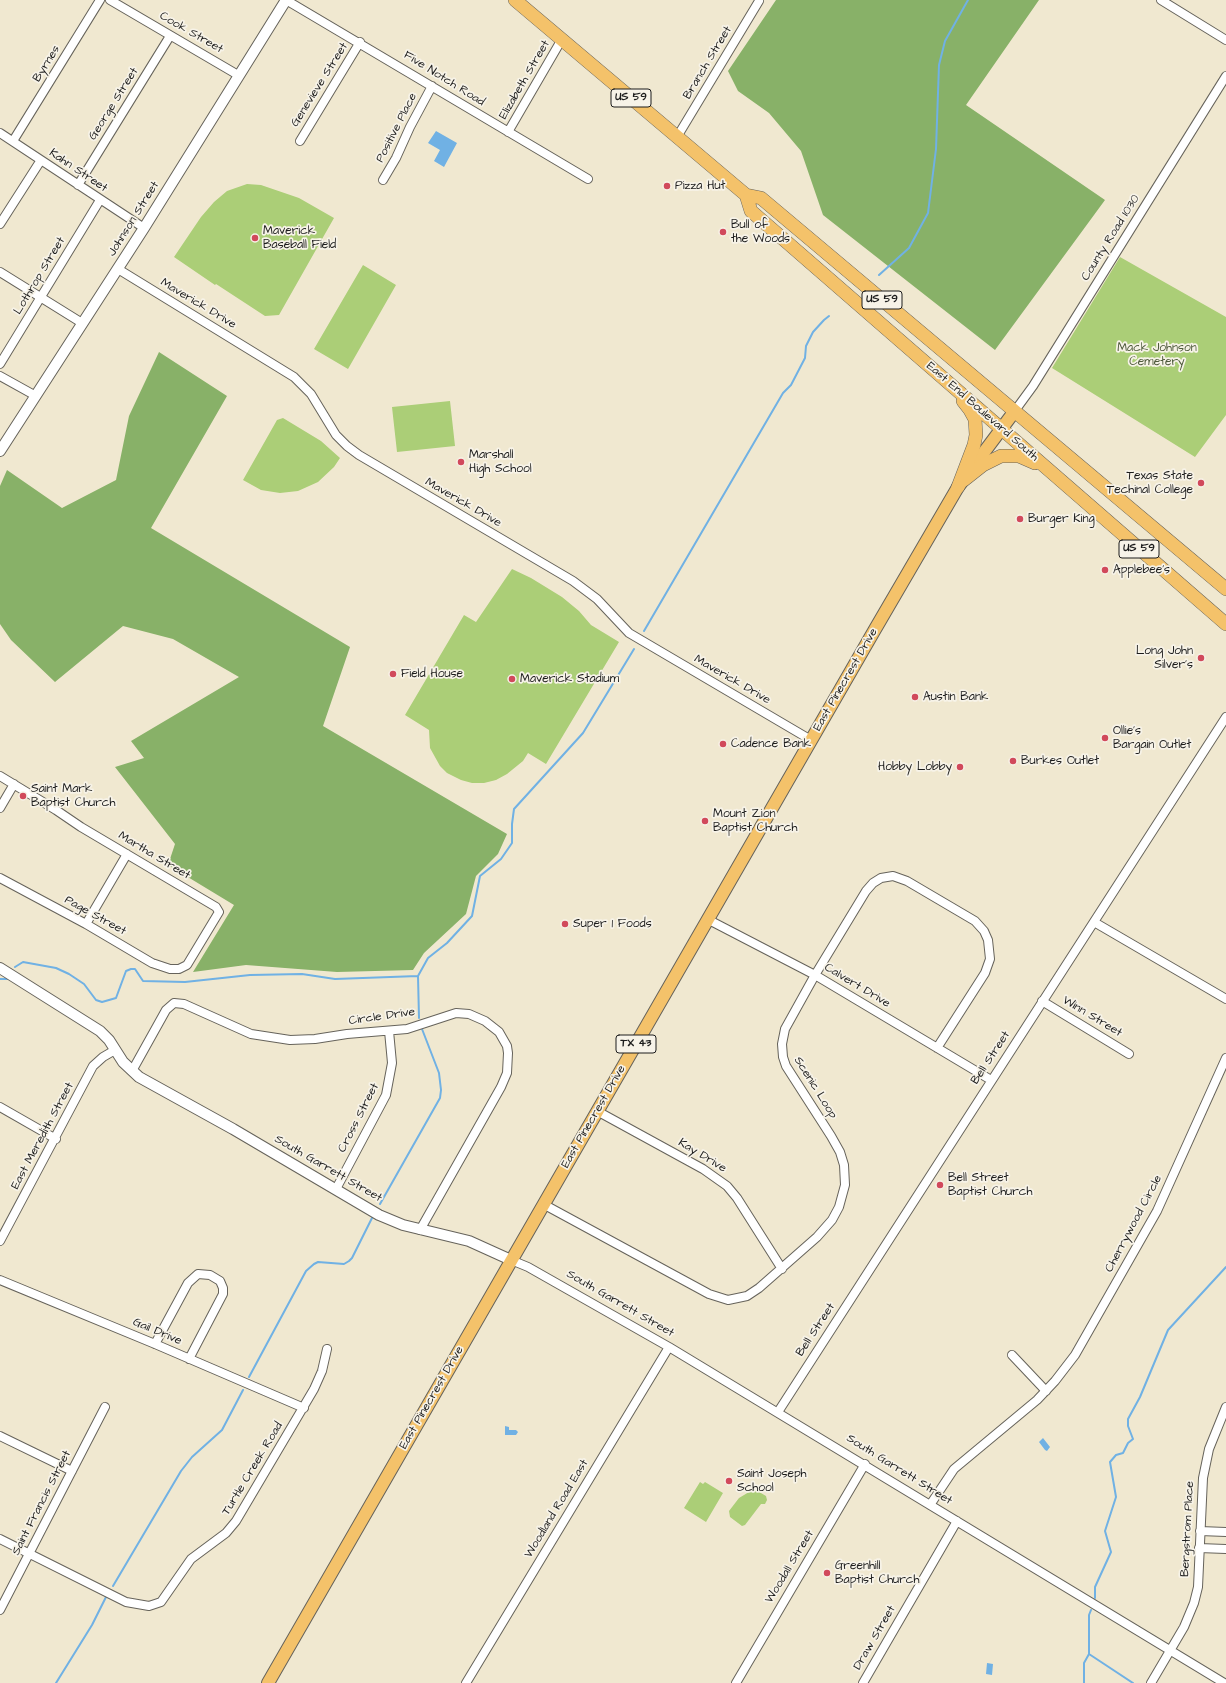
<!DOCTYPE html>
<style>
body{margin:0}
canvas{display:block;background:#f0e8d0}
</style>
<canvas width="1226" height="1683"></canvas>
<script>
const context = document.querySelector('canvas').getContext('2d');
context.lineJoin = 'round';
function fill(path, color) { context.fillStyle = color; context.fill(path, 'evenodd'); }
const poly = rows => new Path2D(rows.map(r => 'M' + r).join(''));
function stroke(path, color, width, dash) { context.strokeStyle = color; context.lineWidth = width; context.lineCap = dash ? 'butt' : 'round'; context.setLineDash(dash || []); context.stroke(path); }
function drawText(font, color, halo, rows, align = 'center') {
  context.font = font + ' "Architects Daughter",sans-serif'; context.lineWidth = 3.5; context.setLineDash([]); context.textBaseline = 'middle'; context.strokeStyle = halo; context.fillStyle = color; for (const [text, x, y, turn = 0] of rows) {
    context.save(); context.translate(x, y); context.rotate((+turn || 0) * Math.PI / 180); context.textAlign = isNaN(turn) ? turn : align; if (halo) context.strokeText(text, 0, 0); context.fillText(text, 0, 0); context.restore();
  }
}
fill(poly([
 [247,184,261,185,299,198,334,218,279,315,265,316,216,284,215,285,174,257,201,217,214,202,227,191],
 [1120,257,1226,317,1226,415,1195,457,1052,368],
 [363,265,396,285,348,369,314,349],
 [450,401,455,446,397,452,392,407],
 [283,418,321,441,340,458,334,467,318,482,298,491,280,493,261,490,243,480,277,420],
 [512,569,531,578,562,597,579,611,591,625,619,642,546,764,528,753,523,761,507,774,496,780,484,783,472,783,461,780,447,773,440,766,430,748,429,730,405,715,464,615,476,622],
 [700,1482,703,1484,705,1482,723,1493,706,1522,684,1508],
 [754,1489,766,1496,767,1500,765,1504,761,1504,745,1525,742,1526,730,1517,729,1511,739,1498]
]), '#abce77');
fill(poly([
 [776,0,1039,0,966,105,1105,200,995,350,823,215,801,151,769,113,738,91,728,71],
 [159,352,227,396,151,528,350,647,323,726,507,834,498,854,476,876,466,914,424,953,413,970,337,972,246,965,193,972,234,905,168,865,175,844,115,767,144,758,131,741,239,677,173,639,123,626,55,682,11,640,0,624,0,486,7,470,62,508,116,480,129,416]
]), '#88b168');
fill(poly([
 [436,131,457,143,444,167,434,161,440,150,428,143],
 [505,1426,509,1427,509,1430,516,1430,518,1432,516,1435,505,1435],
 [1043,1438,1050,1447,1047,1451,1045,1450,1039,1442],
 [987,1663,993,1664,992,1675,986,1674]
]), '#70b1e4');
stroke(poly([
 [879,275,909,248,928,213,936,149,939,65,945,41,968,0],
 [644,631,783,393,791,385,805,358,806,346,813,332,824,320,829,316],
 [15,967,23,962,56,968,69,974,84,984,96,1000,102,1002,116,998,126,971,131,969,135,969,143,981,185,982,250,975,302,974,335,979,418,976,428,958,447,943,472,916,480,876,501,859,512,843,512,824,514,809,583,733,634,649],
 [418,976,419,1018],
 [0,979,7,979],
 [380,1204,440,1098,441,1090,439,1073,422,1029],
 [249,1377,306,1271,314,1264,318,1262,344,1264,349,1261,352,1258,372,1218],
 [113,1586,181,1471,192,1457,222,1430,243,1390],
 [1095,1598,1095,1587,1111,1552,1105,1531,1116,1497,1110,1462,1116,1455,1123,1453,1128,1443,1133,1439,1128,1426,1128,1419,1140,1397,1168,1330,1226,1267],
 [1091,1610,1089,1615,1089,1654,1133,1683],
 [56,1683,92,1625,106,1597],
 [1084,1683,1084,1663,1089,1654]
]), '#70b1e4', 2);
const minor = poly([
 [110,0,238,75],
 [286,0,588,179],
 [1161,0,1226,40],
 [508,132,562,39],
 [0,133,144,228],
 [677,137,759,1],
 [13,141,100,0],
 [300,141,360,42],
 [383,180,396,158,410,127,432,86],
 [78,185,170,36],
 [0,224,41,160],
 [118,269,294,377,311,394,336,435,347,446,359,455,573,581,597,599,629,633,811,740],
 [0,272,82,323],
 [0,364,100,200],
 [0,376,36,396],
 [1014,412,1033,386,1226,76],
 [0,776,56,810,81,827,216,907,219,912,187,965,179,969,170,969,152,963,86,924,0,878],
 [0,808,14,784],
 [707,919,815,975,991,1080],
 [1094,922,1226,999],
 [86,924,127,854],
 [1042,1001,1129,1054],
 [132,1071,166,1010,174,1003,184,1004,251,1034,290,1040,315,1039,347,1034,407,1029,456,1013,469,1014,485,1021,499,1032,507,1046,508,1053,507,1073,501,1087,420,1230],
 [0,1107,56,1139],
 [597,1111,703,1169,727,1186,737,1198,782,1269],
 [336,1189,386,1095,392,1063,389,1031],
 [543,1204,709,1294,728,1300,747,1296,759,1288,817,1237,832,1220,839,1207,845,1185,844,1165,840,1152,831,1136,786,1066,783,1057,782,1044,785,1029,815,975,866,891,873,883,881,878,893,876,907,881,975,921,984,931,988,940,990,959,985,973,937,1048],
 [0,1241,93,1066,103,1057,115,1050],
 [511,1260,528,1267,669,1347,1224,1683],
 [0,1280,155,1344,304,1408],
 [155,1344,188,1283,198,1274,210,1275,220,1281,223,1288,223,1294,189,1359],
 [1012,1355,1046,1391],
 [778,1412,1226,717],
 [0,1436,72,1471],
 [930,1505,954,1469,1037,1400,1055,1381,1075,1355,1157,1211,1226,1058],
 [1200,1531,1226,1532],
 [0,1539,126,1602,149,1606,161,1602,191,1559,226,1533,236,1521,314,1389,322,1371,327,1349],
 [1199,1548,1226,1549],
 [0,1610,105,1407],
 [466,1683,669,1347],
 [736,1683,865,1464],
 [863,1683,957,1521],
 [1151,1683,1184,1627,1194,1603,1198,1587,1203,1478,1209,1449,1226,1407]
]);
const tertiary = poly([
 [0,451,144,228,286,0],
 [0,968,100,1031,109,1040,123,1062,139,1077,233,1129,379,1215,403,1225,469,1241,511,1260]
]);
const primary = poly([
 [268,1683,874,631,958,487,1014,412]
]);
const trunk = poly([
 [515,0,746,195,751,211,1226,624],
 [746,195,761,198,1226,589],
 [964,480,983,465,1001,456,1019,456,1035,463],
 [958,487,974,445,976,435,975,419,970,410,963,401]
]);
stroke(minor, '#66635b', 10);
stroke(tertiary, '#66635b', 12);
stroke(primary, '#66635b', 14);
stroke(trunk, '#66635b', 14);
stroke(minor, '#fff', 8);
stroke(tertiary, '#fff', 10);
stroke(primary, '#f4c26a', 12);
stroke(trunk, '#f4c26a', 13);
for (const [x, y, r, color] of [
 [667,186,4,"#d1495b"],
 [723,232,4,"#d1495b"],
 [255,238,4,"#d1495b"],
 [461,462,4,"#d1495b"],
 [1201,483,4,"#d1495b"],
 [1020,519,4,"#d1495b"],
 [1105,570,4,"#d1495b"],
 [1201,658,4,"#d1495b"],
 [393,674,4,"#d1495b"],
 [512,679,4,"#d1495b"],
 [915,697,4,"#d1495b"],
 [1105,738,4,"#d1495b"],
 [723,744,4,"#d1495b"],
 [1013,761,4,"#d1495b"],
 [960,767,4,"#d1495b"],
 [23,796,4,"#d1495b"],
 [705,821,4,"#d1495b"],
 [565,924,4,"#d1495b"],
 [940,1185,4,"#d1495b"],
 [729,1481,4,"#d1495b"],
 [827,1573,4,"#d1495b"]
]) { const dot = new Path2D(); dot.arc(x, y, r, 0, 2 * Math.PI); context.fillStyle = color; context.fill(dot); stroke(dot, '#f7f3e8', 1.5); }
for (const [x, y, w] of [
 [631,98,40],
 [882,300,40],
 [1139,549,40],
 [636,1044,40]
]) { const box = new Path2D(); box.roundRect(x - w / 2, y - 9, w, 18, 3); context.fillStyle = '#f7f3e8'; context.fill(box); stroke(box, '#1c1c1c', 1); }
drawText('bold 11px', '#1c1c1c', null, [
 ["US 59",631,98],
 ["US 59",882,300],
 ["US 59",1139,549],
 ["TX 43",636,1044]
]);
drawText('12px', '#1c1c1c', '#f7f3e8', [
 ["Cook Street",191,33,30],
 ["Branch Street",708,63,-59],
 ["Byrnes",47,64,-58],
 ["Five Notch Road",444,79,32],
 ["Elizabeth Street",525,80,-60],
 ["Genevieve Street",320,85,-58],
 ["George Street",114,104,-58],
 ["Positive Place",397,128,-63],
 ["Kahn Street",78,171,34],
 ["Johnson Street",134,219,-58],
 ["County Road 1030",1111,238,-58],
 ["Lothrop Street",40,276,-59],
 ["Maverick Drive",198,304,31],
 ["East End Boulevard South",982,412,41],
 ["Maverick Drive",463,503,30],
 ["Maverick Drive",732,680,30],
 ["East Pinecrest Drive",846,680,-60],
 ["Martha Street",154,856,31],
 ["Page Street",95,916,29],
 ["Calvert Drive",857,986,31],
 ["Circle Drive",382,1017,-8],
 ["Winn Street",1092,1017,31],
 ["Bell Street",991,1058,-57],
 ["Scenic Loop",815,1088,58],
 ["East Pinecrest Drive",594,1117,-60],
 ["Cross Street",359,1118,-63],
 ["East Meredith Street",43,1136,-62],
 ["Kay Drive",702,1156,31],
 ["South Garrett Street",328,1169,30],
 ["Cherrywood Circle",1134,1224,-62],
 ["South Garrett Street",620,1304,30],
 ["Bell Street",816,1330,-57],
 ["Gail Drive",157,1332,23],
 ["East Pinecrest Drive",432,1398,-60],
 ["Turtle Creek Road",253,1469,-59],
 ["South Garrett Street",899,1470,32],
 ["Saint Francis Street",42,1503,-63],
 ["Woodland Road East",557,1509,-59],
 ["Bergstrom Place",1188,1529,-87],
 ["Woodall Street",790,1567,-59],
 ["Draw Street",875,1638,-60]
]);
drawText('12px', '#1c1c1c', '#f7f3e8', [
 ["Pizza Hut",675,186],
 ["Bull of",731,225],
 ["the Woods",731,239],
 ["Maverick",263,231],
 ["Baseball Field",263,245],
 ["Marshall",469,455],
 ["High School",469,469],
 ["Texas State",1193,476,"right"],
 ["Techinal College",1193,490,"right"],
 ["Burger King",1028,519],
 ["Applebee's",1113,570],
 ["Long John",1193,651,"right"],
 ["Silver's",1193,665,"right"],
 ["Field House",401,674],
 ["Maverick Stadium",520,679],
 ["Austin Bank",923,697],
 ["Ollie's",1113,731],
 ["Bargain Outlet",1113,745],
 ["Cadence Bank",731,744],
 ["Burkes Outlet",1021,761],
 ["Hobby Lobby",952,767,"right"],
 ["Saint Mark",31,789],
 ["Baptist Church",31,803],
 ["Mount Zion",713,814],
 ["Baptist Church",713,828],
 ["Super 1 Foods",573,924],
 ["Bell Street",948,1178],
 ["Baptist Church",948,1192],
 ["Saint Joseph",737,1474],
 ["School",737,1488],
 ["Greenhill",835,1566],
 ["Baptist Church",835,1580]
], 'left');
drawText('12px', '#4e5a3c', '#f7f3e8', [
 ["Mack Johnson",1157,348],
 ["Cemetery",1157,362]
]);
</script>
